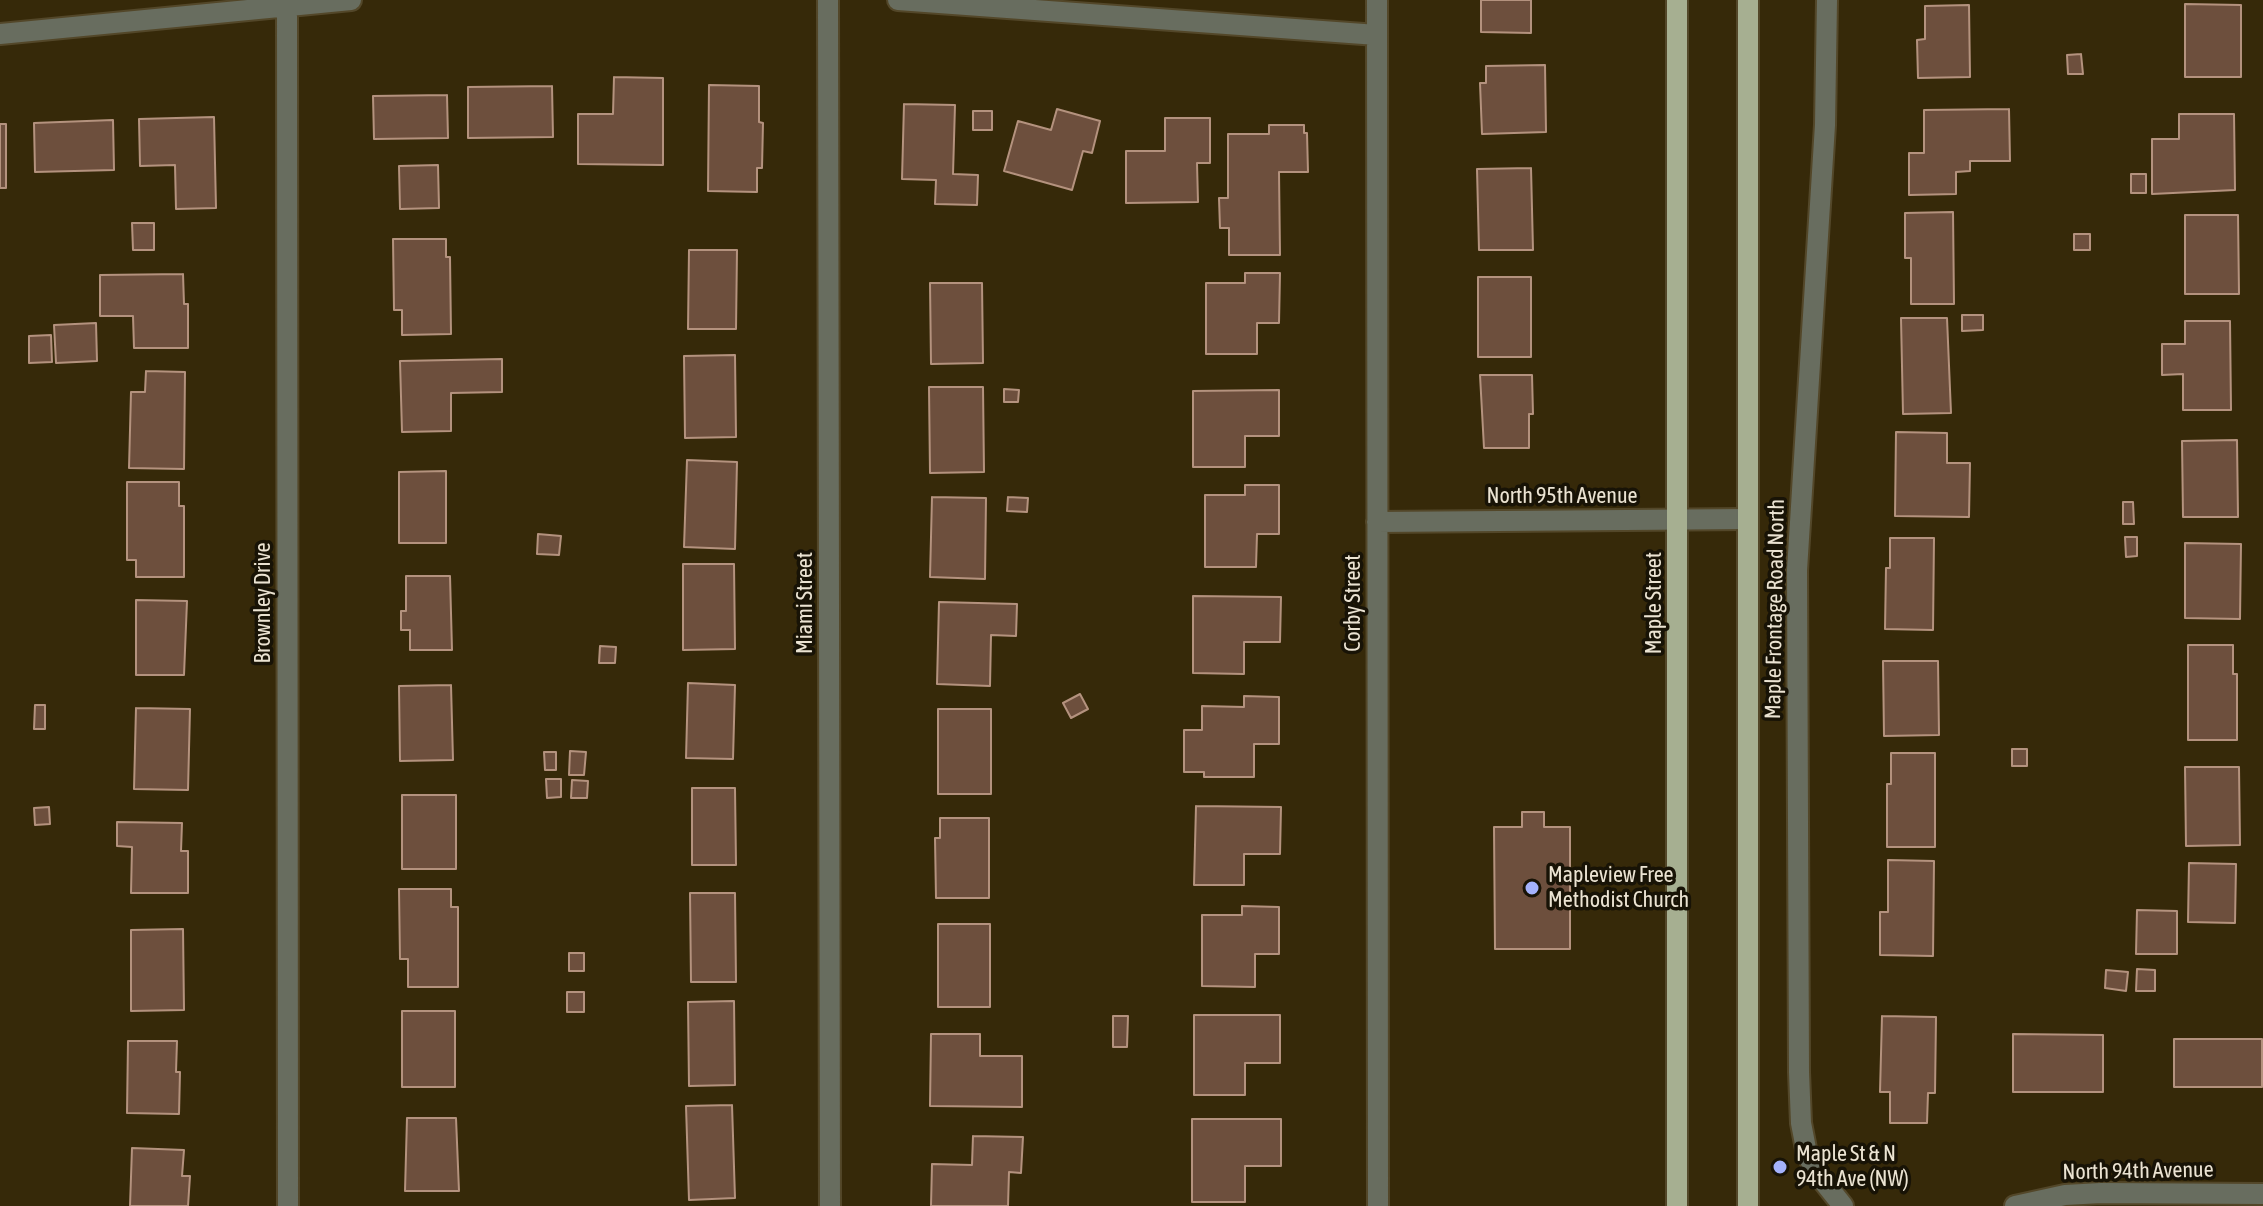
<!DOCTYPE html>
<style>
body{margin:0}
canvas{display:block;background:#362909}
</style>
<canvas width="2263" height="1206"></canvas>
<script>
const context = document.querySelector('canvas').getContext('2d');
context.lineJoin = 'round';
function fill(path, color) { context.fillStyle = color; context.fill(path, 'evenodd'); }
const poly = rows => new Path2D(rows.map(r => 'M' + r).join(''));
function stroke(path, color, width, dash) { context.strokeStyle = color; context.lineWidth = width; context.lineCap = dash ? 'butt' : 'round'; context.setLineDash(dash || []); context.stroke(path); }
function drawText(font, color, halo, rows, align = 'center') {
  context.font = font + ' "Asap Condensed",sans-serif'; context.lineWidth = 7; context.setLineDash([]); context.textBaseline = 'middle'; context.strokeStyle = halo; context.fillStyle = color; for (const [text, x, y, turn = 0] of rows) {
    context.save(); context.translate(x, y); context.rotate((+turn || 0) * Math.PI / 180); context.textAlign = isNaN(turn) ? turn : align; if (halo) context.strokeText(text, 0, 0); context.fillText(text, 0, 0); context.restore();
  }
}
const building = poly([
 [1481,0,1531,0,1531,33,1481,32,1481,0],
 [2185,4,2241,5,2241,77,2185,77,2185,4],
 [1969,5,1970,77,1918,78,1917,40,1925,39,1925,6,1969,5],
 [2081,54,2083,74,2068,74,2067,55,2081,54],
 [1545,65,1546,132,1482,134,1480,83,1486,83,1486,66,1545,65],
 [614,77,663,78,663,165,578,164,578,114,613,114,614,77],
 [709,85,759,86,759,122,763,123,762,168,757,168,757,192,708,191,709,85],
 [552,86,553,137,468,138,468,87,552,86],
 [447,95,448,138,374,139,373,96,447,95],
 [904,104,955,105,953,174,978,175,977,205,935,204,936,180,902,179,904,104],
 [1057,109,1100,121,1092,153,1083,151,1072,190,1004,171,1018,121,1051,130,1057,109],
 [2009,109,2010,161,1970,161,1970,171,1956,172,1956,194,1909,195,1909,153,1924,153,1924,110,2009,109],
 [973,111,992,111,992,130,973,130,973,111],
 [2179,114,2234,114,2235,190,2152,194,2152,139,2179,139,2179,114],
 [214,117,216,208,176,209,175,165,140,166,139,119,214,117],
 [1165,118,1210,118,1210,163,1197,163,1198,202,1126,203,1126,151,1165,151,1165,118],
 [113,120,114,170,35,172,34,123,113,120],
 [0,124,6,124,6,188,0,188,0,124],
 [1269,125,1304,125,1304,133,1307,133,1308,172,1279,172,1280,255,1229,255,1229,228,1220,228,1219,198,1228,198,1228,134,1269,134,1269,125],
 [438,165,439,208,400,209,399,166,438,165],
 [1531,168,1533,250,1479,250,1477,169,1531,168],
 [2131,174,2146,174,2146,193,2131,193,2131,174],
 [1953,212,1954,304,1911,304,1911,258,1905,258,1905,213,1953,212],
 [2185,215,2238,215,2239,294,2185,294,2185,215],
 [132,223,154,223,154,250,133,250,132,223],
 [2074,234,2090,234,2090,250,2074,250,2074,234],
 [393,239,446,239,446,257,450,257,451,334,402,335,402,310,394,310,393,239],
 [689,250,737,250,736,329,688,329,689,250],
 [1245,273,1280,273,1279,323,1257,323,1257,354,1206,354,1206,283,1245,283,1245,273],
 [183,274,184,304,188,304,188,348,134,348,133,316,100,316,100,275,183,274],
 [1478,277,1531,277,1531,357,1478,357,1478,277],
 [930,283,982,283,983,363,931,364,930,283],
 [1962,315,1983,315,1983,330,1962,331,1962,315],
 [1901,318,1947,318,1951,413,1903,414,1901,318],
 [2185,321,2230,321,2231,410,2183,410,2183,374,2162,375,2162,344,2185,344,2185,321],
 [96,323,97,361,56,363,54,325,96,323],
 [51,335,52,362,29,363,29,336,51,335],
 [735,355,736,437,685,438,684,356,735,355],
 [502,359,502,392,451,393,451,431,402,432,400,361,502,359],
 [146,371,185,372,184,469,129,468,131,392,145,392,146,371],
 [1480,375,1532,375,1533,414,1529,414,1529,448,1484,448,1480,375],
 [929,387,983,387,984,472,930,473,929,387],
 [1004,389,1019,390,1018,402,1004,402,1004,389],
 [1279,390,1279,436,1245,436,1245,467,1193,467,1193,391,1279,390],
 [1896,432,1947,433,1947,463,1970,463,1969,517,1895,516,1896,432],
 [2237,440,2238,517,2183,517,2182,441,2237,440],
 [687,460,737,462,735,549,684,547,687,460],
 [446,471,446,543,399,543,399,472,446,471],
 [127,482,179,482,179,506,184,506,184,577,136,577,136,560,127,560,127,482],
 [1245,485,1279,485,1279,534,1257,534,1256,567,1205,567,1205,495,1245,495,1245,485],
 [932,497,986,498,985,579,930,577,932,497],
 [1008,497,1028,498,1027,512,1007,511,1008,497],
 [2123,502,2133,502,2134,524,2123,524,2123,502],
 [538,534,561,536,559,555,537,554,538,534],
 [2125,537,2137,537,2137,556,2126,557,2125,537],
 [1890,538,1934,538,1933,630,1885,629,1886,568,1890,568,1890,538],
 [2185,543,2241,544,2240,619,2185,618,2185,543],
 [683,564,734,564,735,649,683,650,683,564],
 [406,576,450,576,452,650,410,650,410,630,401,630,401,611,406,611,406,576],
 [1193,596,1281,597,1280,642,1244,642,1244,674,1193,673,1193,596],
 [136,600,187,601,184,675,136,675,136,600],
 [939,602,1017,604,1016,636,991,635,990,686,937,684,939,602],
 [2188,645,2233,645,2233,674,2237,674,2237,740,2188,740,2188,645],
 [600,646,616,647,615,663,599,663,600,646],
 [1883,661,1938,661,1939,735,1884,736,1883,661],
 [688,683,735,685,733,759,686,758,688,683],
 [451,685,453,760,400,761,399,686,451,685],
 [1080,694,1088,709,1071,718,1063,703,1080,694],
 [1244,696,1279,697,1279,744,1254,744,1254,777,1204,777,1204,772,1184,772,1184,730,1202,730,1202,706,1244,707,1244,696],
 [35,705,45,705,45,729,34,729,35,705],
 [136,708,190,709,188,790,134,789,136,708],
 [938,709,991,709,991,794,938,794,938,709],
 [2012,749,2027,749,2027,766,2012,766,2012,749],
 [570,751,586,752,584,775,569,775,570,751],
 [544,752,556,752,556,770,545,770,544,752],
 [1891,753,1935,753,1935,847,1887,847,1887,784,1891,784,1891,753],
 [2185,767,2239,767,2240,845,2186,846,2185,767],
 [546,779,561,779,561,797,547,798,546,779],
 [572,780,588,781,587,798,571,798,572,780],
 [692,788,735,788,736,865,692,865,692,788],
 [402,795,456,795,456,869,402,869,402,795],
 [1196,806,1281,807,1280,854,1244,854,1244,885,1194,885,1196,806],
 [49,807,50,824,35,825,34,808,49,807],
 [1522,812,1544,812,1544,827,1570,827,1570,949,1495,949,1494,827,1522,827,1522,812],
 [940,818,989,818,989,898,936,898,935,838,940,838,940,818],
 [117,822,182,823,181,851,188,851,188,893,131,893,132,847,117,846,117,822],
 [1888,860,1934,861,1933,956,1880,955,1880,912,1888,912,1888,860],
 [2189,863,2236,864,2235,923,2188,922,2189,863],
 [399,889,451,889,451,907,458,907,458,987,408,987,408,959,400,959,399,889],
 [690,893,735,893,736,982,691,982,690,893],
 [1242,906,1279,907,1279,954,1255,954,1255,987,1202,986,1202,915,1242,915,1242,906],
 [2137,910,2177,911,2177,954,2136,954,2137,910],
 [938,924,990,924,990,1007,938,1007,938,924],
 [183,929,184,1010,131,1011,131,930,183,929],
 [569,953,584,953,584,971,569,971,569,953],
 [2137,969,2155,970,2155,991,2136,991,2137,969],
 [2106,970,2128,972,2126,991,2105,988,2106,970],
 [567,992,584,992,584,1012,567,1012,567,992],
 [734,1001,735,1085,689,1086,688,1002,734,1001],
 [402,1011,455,1011,455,1087,402,1087,402,1011],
 [1194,1015,1280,1015,1280,1063,1245,1063,1245,1095,1194,1095,1194,1015],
 [1113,1016,1128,1016,1127,1047,1113,1047,1113,1016],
 [1882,1016,1936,1017,1935,1093,1928,1093,1927,1123,1890,1123,1890,1092,1880,1092,1882,1016],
 [931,1034,980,1034,980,1056,1022,1056,1022,1107,930,1106,931,1034],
 [2013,1034,2103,1035,2103,1092,2013,1092,2013,1034],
 [2174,1039,2262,1039,2262,1087,2174,1087,2174,1039],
 [128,1041,177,1041,176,1072,180,1072,179,1114,127,1113,128,1041],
 [732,1105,735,1198,689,1200,686,1106,732,1105],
 [407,1118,456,1118,459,1191,405,1191,407,1118],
 [1192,1119,1281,1119,1281,1166,1245,1166,1245,1202,1192,1202,1192,1119],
 [973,1136,1023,1137,1021,1173,1009,1172,1008,1206,931,1206,932,1164,972,1165,973,1136],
 [132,1148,184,1150,182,1176,190,1176,188,1206,130,1206,132,1148]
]);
fill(building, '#6d4f3d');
stroke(building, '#b4927e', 2);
const minor = poly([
 [287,0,288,1206],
 [828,0,830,1206],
 [898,0,1377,35],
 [1377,0,1378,1206],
 [1827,0,1825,125,1797,570,1799,1072,1801,1123,1807,1154,1816,1172,1843,1206],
 [0,34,351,0],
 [1377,522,1748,519],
 [2015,1206,2065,1195,2101,1193,2263,1194]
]);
const major = poly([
 [1677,1206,1677,0],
 [1748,1206,1748,0]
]);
stroke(minor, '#534729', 24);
stroke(major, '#534729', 24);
stroke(minor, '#686d5f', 20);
stroke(major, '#a6af91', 20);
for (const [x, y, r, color] of [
 [1532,888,8,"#a4b2fc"],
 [1780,1167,8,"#a4b2fc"]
]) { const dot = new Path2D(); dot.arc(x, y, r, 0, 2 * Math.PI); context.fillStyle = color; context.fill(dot); stroke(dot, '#181306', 3); }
drawText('22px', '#ebe3d2', '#181306', [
 ["North 95th Avenue",1562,496],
 ["Brownley Drive",263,603,-90],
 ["Miami Street",805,603,-90],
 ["Corby Street",1353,603,-90],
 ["Maple Street",1654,603,-90],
 ["Maple Frontage Road North",1775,609,-89],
 ["North 94th Avenue",2138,1171,-1]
]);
drawText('22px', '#ebe3d2', '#181306', [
 ["Mapleview Free",1548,875],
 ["Methodist Church",1548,900],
 ["Maple St & N",1796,1154],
 ["94th Ave (NW)",1796,1179]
], 'left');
</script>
